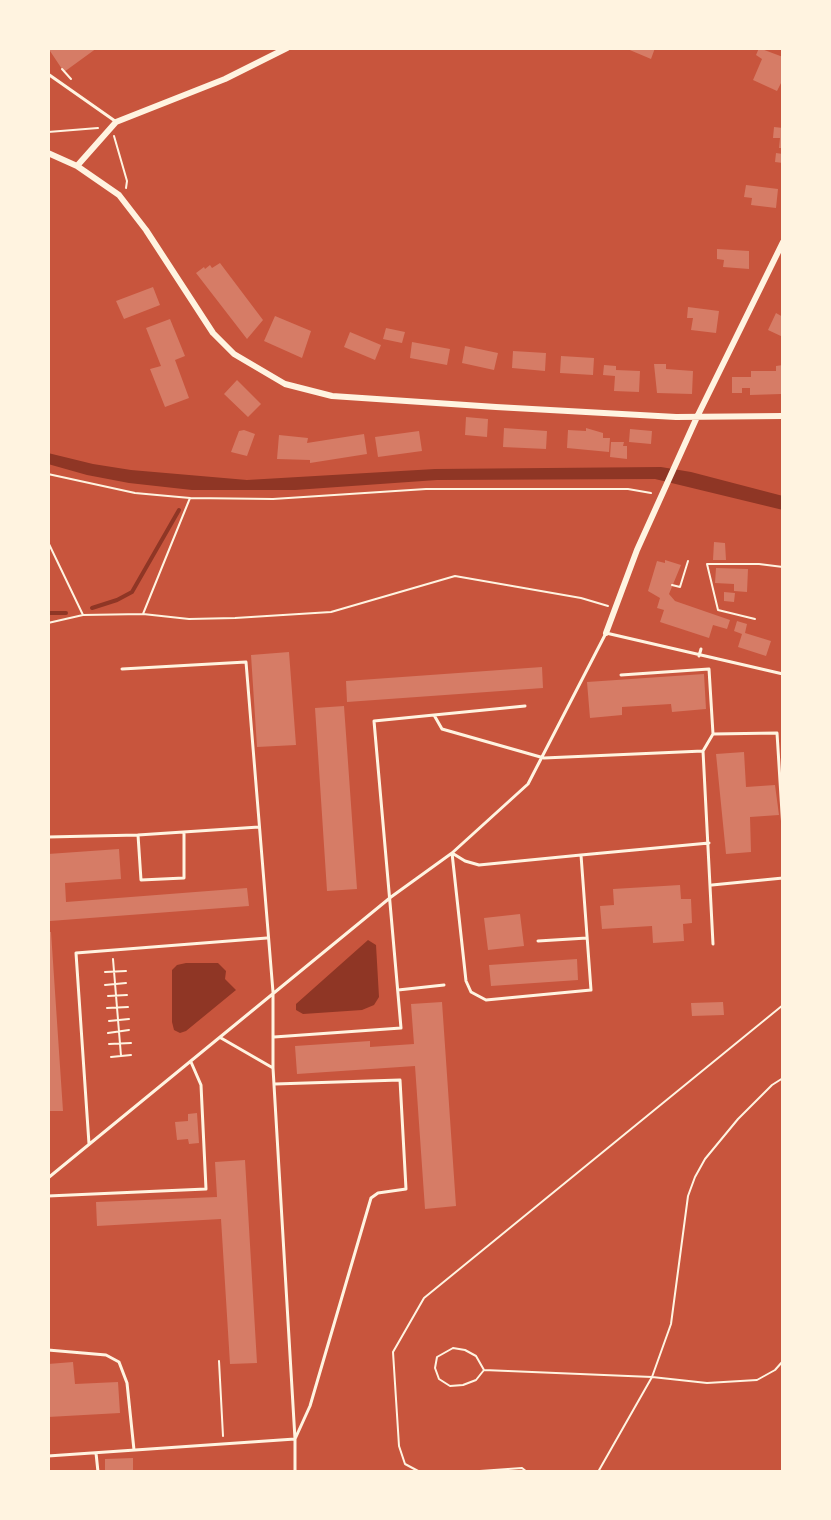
<!DOCTYPE html>
<style>
body{margin:0}
#map{position:relative;width:831px;height:1520px;overflow:hidden;background:#c8553d;font-family:Rubik,sans-serif}
canvas{display:block}
.frame{position:absolute;inset:0;border:50px solid #fff3e0;pointer-events:none}
</style>
<div id="map">
<canvas width="831" height="1520"></canvas>
<div class="frame"></div>
</div>
<script>
const context = document.querySelector('canvas').getContext('2d');
context.lineJoin = 'round';
function fill(path, color) { context.fillStyle = color; context.fill(path, 'evenodd'); }
const poly = rows => new Path2D(rows.map(r => 'M' + r).join(''));
function stroke(path, color, width, dash) { context.strokeStyle = color; context.lineWidth = width; context.lineCap = dash ? 'butt' : 'round'; context.setLineDash(dash || []); context.stroke(path); }
fill(poly([
 [48,453,93,464,131,470,247,480,435,469,661,467,691,472,783,496,783,510,655,479,437,480,295,490,192,490,129,483,87,475,48,464],
 [368,940,376,945,379,997,374,1005,362,1010,303,1014,296,1010,296,1004],
 [186,963,218,963,226,971,225,979,236,990,186,1031,180,1033,174,1030,172,1022,172,970,177,965]
]), '#8f3625');
stroke(poly([
 [92,608,117,600,132,592,179,510],
 [48,613,66,613]
]), '#8f3625', 4);
fill(poly([
 [48,48,97,48,64,72],
 [625,48,655,48,651,59],
 [759,48,783,57,783,79,777,91,753,80,762,59,756,55],
 [774,127,783,128,783,148,779,148,780,138,773,138],
 [776,153,783,154,783,163,775,162],
 [746,185,778,189,776,208,751,205,752,198,744,197],
 [717,249,749,251,749,269,723,267,724,260,717,259],
 [220,263,263,320,247,339,196,273,204,267,205,269,210,265,212,268],
 [153,287,160,305,124,319,116,301],
 [688,307,719,311,716,333,691,330,693,318,687,318],
 [776,313,783,317,783,337,768,330],
 [275,316,311,331,302,358,264,341],
 [170,319,185,356,175,360,189,398,165,407,150,369,161,366,146,328],
 [386,328,405,332,402,343,383,339],
 [350,332,381,345,375,360,344,347],
 [412,342,450,349,447,365,410,358],
 [465,346,498,353,494,370,462,363],
 [513,351,546,353,545,371,512,368],
 [561,356,594,358,593,375,560,373],
 [654,364,666,364,666,369,693,371,692,394,657,393],
 [604,365,616,366,616,370,640,371,639,392,614,391,615,376,603,375],
 [783,365,781,394,750,395,750,388,742,388,742,393,732,393,732,377,751,377,751,371,776,371,776,366],
 [237,380,261,404,248,417,224,394],
 [466,417,488,419,487,437,465,435],
 [504,428,547,431,546,449,503,447],
 [586,428,603,433,603,438,610,438,609,452,567,448,568,430,586,431],
 [630,429,652,431,651,444,629,442],
 [244,430,255,434,247,456,231,452,239,431],
 [419,431,422,451,378,457,375,437],
 [364,434,367,454,310,463,310,460,277,459,279,435,308,438,307,443],
 [611,442,624,442,623,446,627,446,627,459,610,457],
 [714,542,725,543,726,560,713,560],
 [665,560,681,565,669,594,675,601,730,620,727,629,713,625,709,638,660,622,664,610,657,608,660,598,648,591,657,561,665,563],
 [716,568,748,569,747,592,734,591,734,584,715,583],
 [724,592,735,593,734,602,724,601],
 [737,621,747,624,745,633,771,641,766,656,738,647,742,634,734,631],
 [289,652,296,745,257,747,251,655],
 [542,667,543,688,347,702,346,681],
 [704,674,706,709,672,712,671,704,622,707,622,715,590,718,587,682],
 [344,706,357,889,327,891,315,708],
 [744,752,746,787,775,785,779,815,750,817,751,852,726,854,716,754],
 [119,849,121,879,65,883,66,902,247,888,249,906,50,921,48,854],
 [680,885,681,899,691,899,692,923,683,924,684,941,653,943,652,926,602,929,600,906,614,905,613,889],
 [520,914,524,946,488,950,484,918],
 [48,932,51,932,63,1111,48,1111],
 [577,959,578,980,491,986,489,965],
 [442,1002,456,1206,425,1209,415,1066,297,1074,295,1046,370,1041,370,1047,414,1044,411,1004],
 [723,1002,724,1015,692,1016,691,1003],
 [197,1113,199,1143,189,1144,188,1139,177,1140,175,1122,188,1121,188,1114],
 [245,1160,257,1363,230,1364,221,1219,97,1226,96,1202,217,1197,215,1162],
 [73,1362,75,1384,118,1382,120,1413,48,1417,48,1364],
 [133,1458,133,1472,105,1472,105,1459]
]), '#d67c66');
stroke(poly([
 [62,69,71,79],
 [48,132,98,128],
 [114,136,127,181,126,188],
 [48,474,135,493,190,498,273,499,426,489,628,489,651,493],
 [48,542,83,615],
 [672,585,680,587,688,561],
 [143,614,190,498],
 [755,619,718,610,707,564,759,564,783,567],
 [48,623,83,615,143,614,189,619,235,618,331,612,455,576,581,598,608,606],
 [113,959,121,1056],
 [105,972,126,971],
 [105,985,126,983],
 [108,996,127,995],
 [107,1008,128,1007],
 [109,1021,129,1019],
 [108,1033,129,1030],
 [109,1044,131,1043],
 [111,1057,131,1055],
 [453,1348,465,1350,476,1356,484,1370,476,1380,463,1385,450,1386,439,1379,435,1368,437,1357,453,1348],
 [219,1361,223,1436],
 [484,1370,652,1377,707,1383,757,1380,775,1370,783,1361],
 [420,1472,405,1464,399,1446,393,1352,424,1298,783,1005],
 [466,1472,522,1468,527,1472],
 [598,1472,652,1377,671,1324,688,1196,695,1177,705,1159,738,1119,772,1085,783,1078]
]), '#fff3e0', 2);
stroke(poly([
 [48,74,115,121],
 [699,656,701,649],
 [122,669,246,662,273,992,273,1068,295,1439,295,1472],
 [621,675,709,669,713,734],
 [525,706,434,715,442,729,544,758,703,751],
 [138,835,141,880,184,878,184,832],
 [48,837,138,835,259,827],
 [581,855,591,990,486,1000,471,992,466,981,452,853,465,861,479,865,581,855,709,843],
 [712,885,783,878],
 [538,941,587,938],
 [713,944,703,751,713,734,777,733,783,829],
 [398,990,444,985],
 [274,1037,401,1028,374,721,434,715],
 [221,1038,273,1068],
 [89,1144,76,953,267,938],
 [48,1178,391,897,452,853,528,784,606,633,783,674],
 [48,1196,206,1189,201,1085,191,1062],
 [48,1350,106,1355,119,1362,127,1383,134,1450],
 [96,1453,98,1472],
 [48,1456,295,1439,310,1406,371,1198,378,1193,406,1189,400,1080,275,1084]
]), '#fff3e0', 3);
stroke(poly([
 [48,153,77,166,119,195,146,230,213,333,234,354,285,384,332,396,496,407,676,417,783,416],
 [77,166,116,122,225,79,287,48],
 [606,633,637,550,697,417,783,242]
]), '#fff3e0', 6);
</script>
